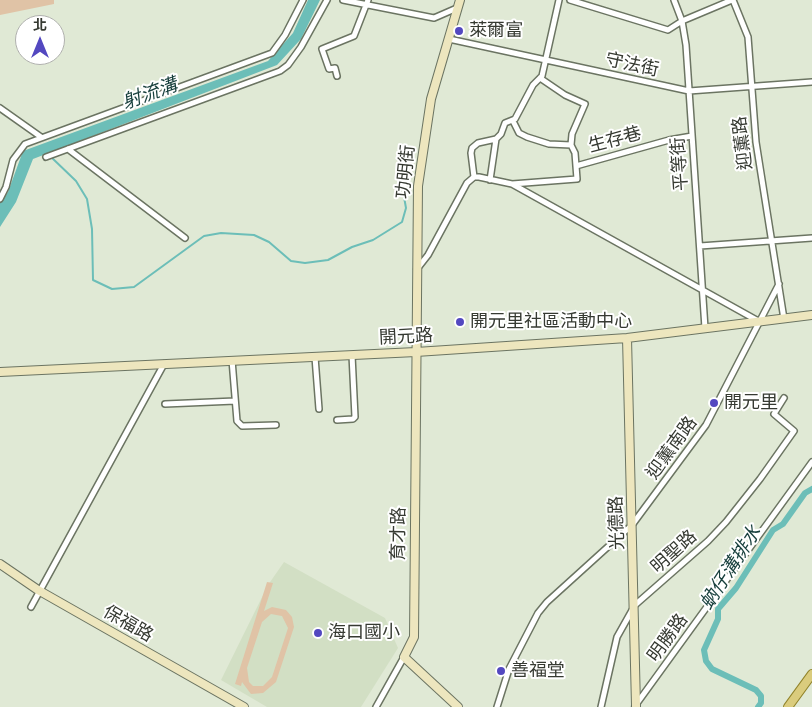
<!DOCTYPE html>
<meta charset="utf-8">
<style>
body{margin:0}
#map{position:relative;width:812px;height:707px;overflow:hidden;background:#e0e9d5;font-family:Rubik,"Noto Sans TC",sans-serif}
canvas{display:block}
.north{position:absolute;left:15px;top:15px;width:50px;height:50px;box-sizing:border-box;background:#fff;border:1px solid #afb0ad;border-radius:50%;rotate:0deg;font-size:14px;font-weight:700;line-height:20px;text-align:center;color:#363a32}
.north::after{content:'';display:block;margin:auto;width:18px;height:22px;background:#5348c0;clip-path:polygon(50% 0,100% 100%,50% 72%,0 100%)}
</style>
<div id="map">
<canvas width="812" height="707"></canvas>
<div class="north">北</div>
</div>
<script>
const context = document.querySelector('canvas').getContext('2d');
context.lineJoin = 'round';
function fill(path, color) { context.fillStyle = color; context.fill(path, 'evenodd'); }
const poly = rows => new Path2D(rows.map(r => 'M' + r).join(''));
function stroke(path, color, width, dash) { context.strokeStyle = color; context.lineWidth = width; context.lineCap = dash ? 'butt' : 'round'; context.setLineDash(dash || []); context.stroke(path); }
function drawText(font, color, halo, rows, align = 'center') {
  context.font = font + ' Rubik,"Noto Sans TC",sans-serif'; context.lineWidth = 4; context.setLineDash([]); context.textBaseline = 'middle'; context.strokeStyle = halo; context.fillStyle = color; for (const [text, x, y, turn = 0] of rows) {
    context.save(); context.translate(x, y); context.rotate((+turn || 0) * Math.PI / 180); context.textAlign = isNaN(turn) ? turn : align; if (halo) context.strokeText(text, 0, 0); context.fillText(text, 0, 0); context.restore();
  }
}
fill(poly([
 [284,562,385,618,398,648,361,707,267,707,221,680,268,585]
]), '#d2dfc4');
fill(poly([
 [0,0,54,0,54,4,0,15],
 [267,582,273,583,264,611,272,607,286,610,292,617,294,627,276,682,263,693,251,694,242,682,241,686,235,684],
 [271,614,282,616,288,628,272,677,263,686,253,686,249,682,247,668,262,622]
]), '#e0c3a6');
fill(poly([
 [308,0,320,0,301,39,277,65,33,159,16,202,0,227,0,203,8,192,23,151,268,61,293,33]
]), '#6cbeb8');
stroke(poly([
 [50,156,76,181,87,199,92,229,93,280,112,289,134,287,204,236,221,233,254,235,269,242,291,261,305,263,328,260,352,247,373,240,402,222,406,208,404,197]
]), '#6cbeb8', 2);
stroke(poly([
 [758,707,761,703,761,696,756,690,712,669,706,661,704,650,718,619,718,609,736,588,773,530,783,524,805,493,812,489]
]), '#6cbeb8', 6);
const street = poly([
 [343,0,434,18,457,8],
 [570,0,668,30,682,21,732,0],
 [674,0,682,21,686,45,705,328],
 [733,0,748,37,756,142,784,319],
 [449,39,689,91,812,82],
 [337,76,335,68,329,69,322,49,354,36,368,0],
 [0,108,41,137],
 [513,121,519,133,527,137,549,144,571,145],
 [68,149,185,238],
 [46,157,280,71,288,65,301,47,327,0],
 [576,166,669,140,692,136],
 [474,177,471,153,472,148,478,143,496,139,501,134,505,123,515,119,533,85,542,76,559,0],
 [490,180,496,139],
 [512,184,577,179,575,153,571,145,572,134,585,104,565,95,540,78],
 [0,199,6,187,13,160,25,144,272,53,285,35,303,0],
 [700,246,812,238],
 [417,269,428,255,467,183,474,177,479,177,512,184,760,322],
 [315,357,319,409],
 [232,360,237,421,242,426,276,425],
 [165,404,235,401],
 [337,420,353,419,355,417,352,355],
 [31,607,164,364],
 [635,706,812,462],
 [376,707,404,657],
 [497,707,509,669,538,613,547,602,632,525,706,425,779,284],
 [601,707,617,637,635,605,708,541,726,522,760,479,794,431,774,414,784,398]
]);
const secondary = poly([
 [627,338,636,706],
 [0,372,416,352,627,338,812,315],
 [0,564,38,590,244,707],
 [458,707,404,657,414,637,418,186,431,99,460,0]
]);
const primary = poly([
 [788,707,812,674]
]);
stroke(street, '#6b7462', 8);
stroke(secondary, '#6b7462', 10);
stroke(primary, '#91832a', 10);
stroke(street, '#fff', 5);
stroke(secondary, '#ede6be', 8);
stroke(primary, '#dacc7d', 8);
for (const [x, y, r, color] of [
 [459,31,5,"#5348c0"],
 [460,322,5,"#5348c0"],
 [714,403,5,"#5348c0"],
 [318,633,5,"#5348c0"],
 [501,671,5,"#5348c0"]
]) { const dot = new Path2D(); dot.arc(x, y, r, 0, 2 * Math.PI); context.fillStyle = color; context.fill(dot); stroke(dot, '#fff', 2); }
drawText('18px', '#363a32', '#fff', [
 ["萊爾富",469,31],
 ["開元里社區活動中心",470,322],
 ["開元里",724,403],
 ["海口國小",328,633],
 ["善福堂",511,671]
], 'left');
drawText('18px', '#363a32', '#fff', [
 ["守法街",632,65,12],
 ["生存巷",615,140,-15],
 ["迎薰路",743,143,-97],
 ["平等街",680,164,-94],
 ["功明街",406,172,-84],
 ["開元路",406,337,-3],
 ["迎薰南路",672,448,-54],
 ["光德路",617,523,-92],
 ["育才路",399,534,-89],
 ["明聖路",674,552,-42],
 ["保福路",128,624,30],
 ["明勝路",668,638,-54]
]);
drawText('italic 19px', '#173f3c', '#fff', [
 ["射流溝",150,94,-20],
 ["蚋仔溝排水",731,568,-57]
]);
</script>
